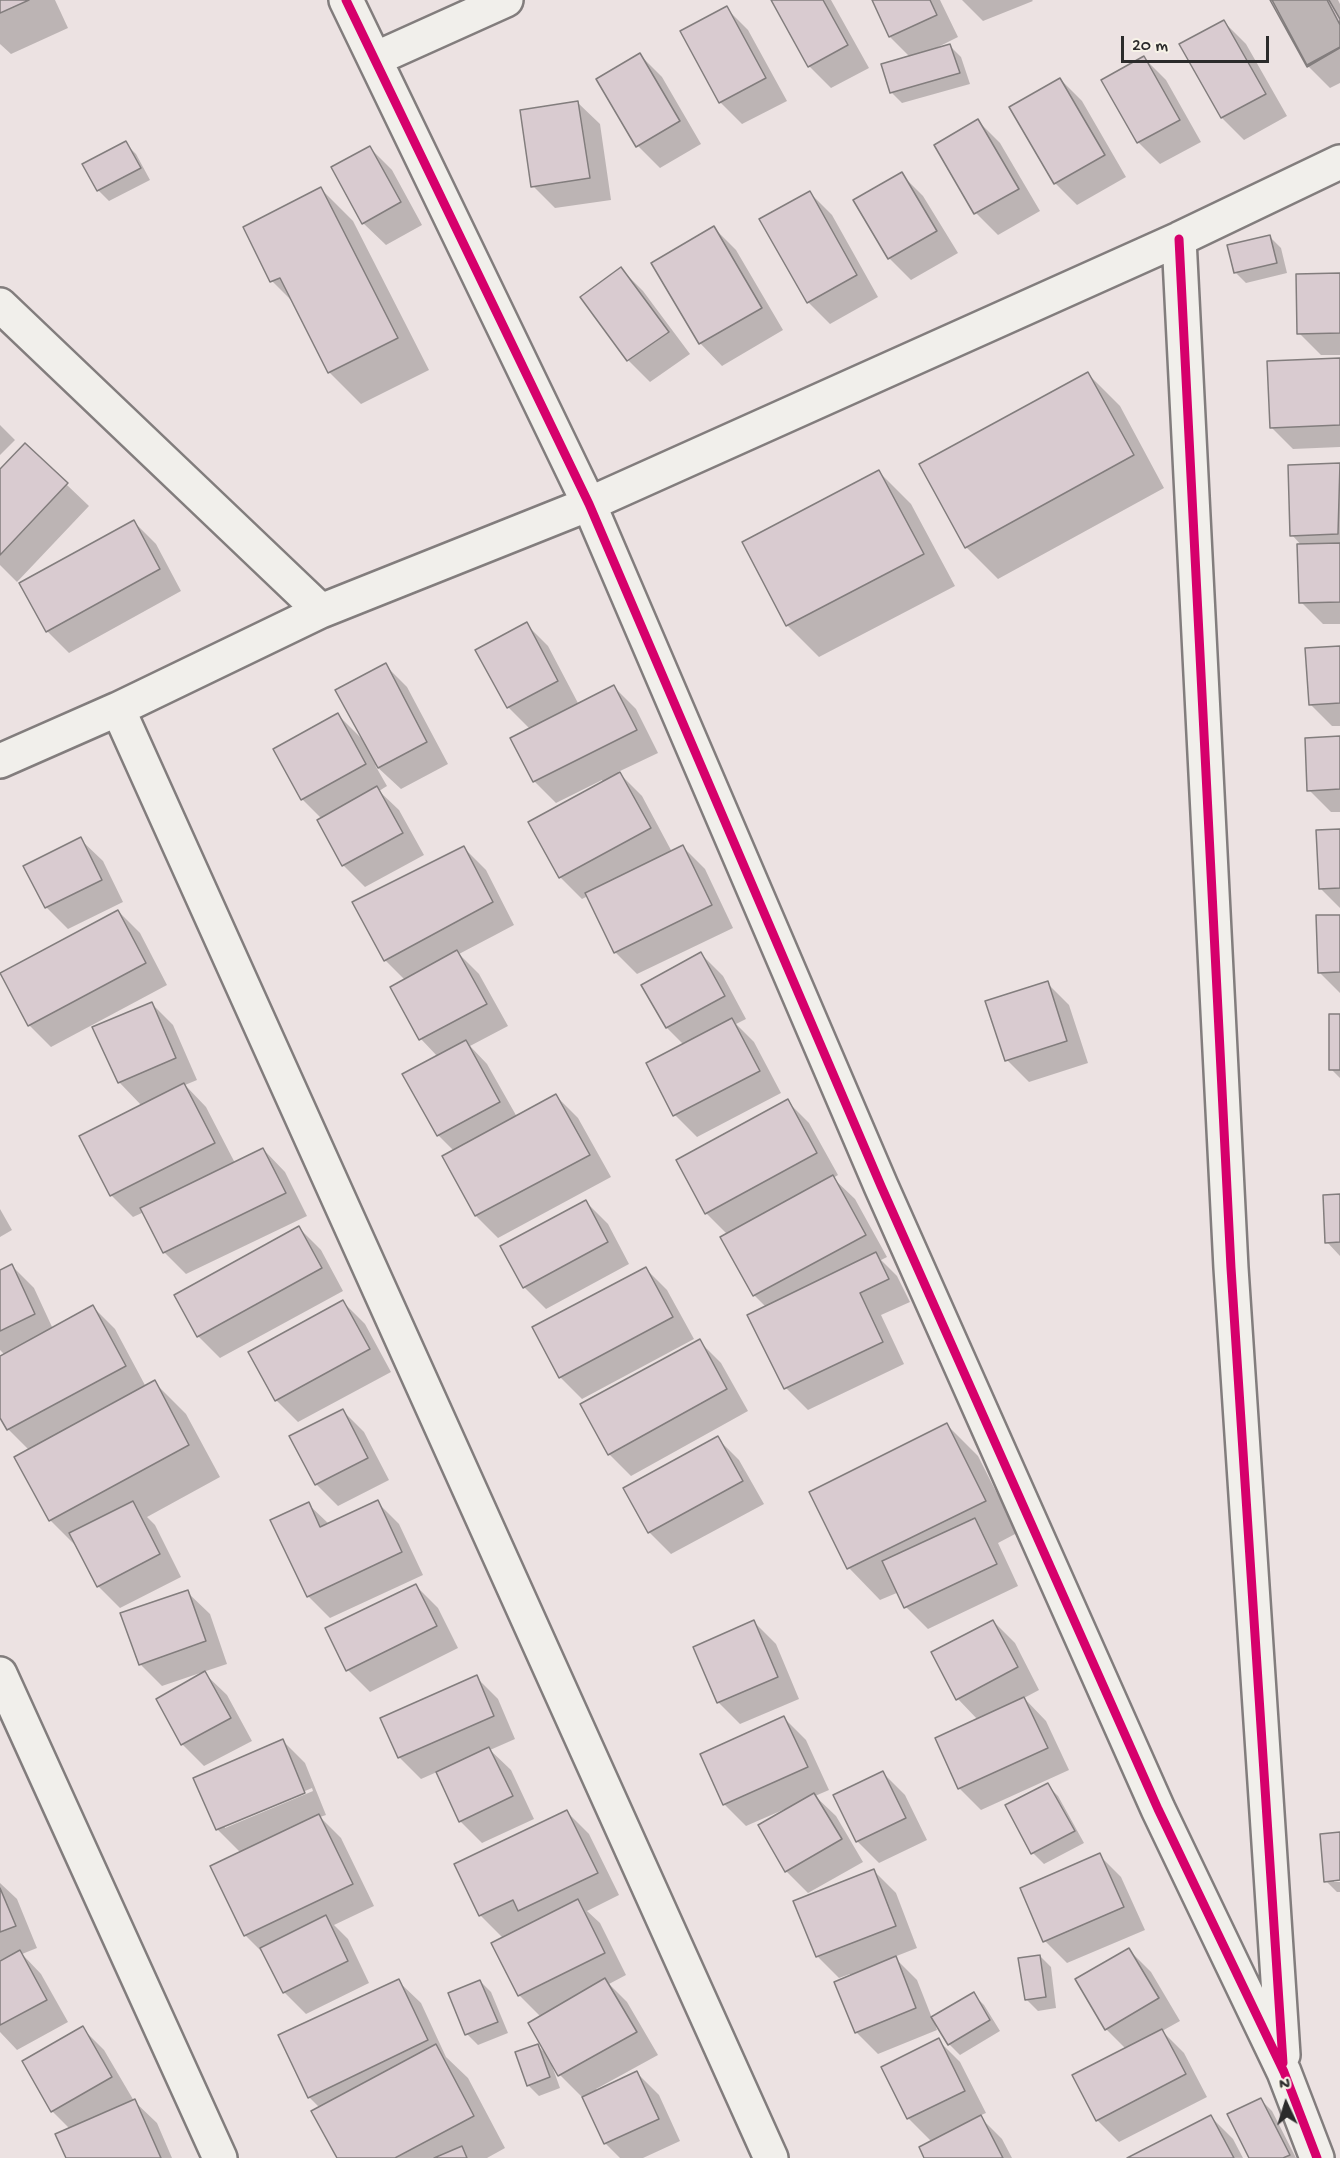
<!DOCTYPE html>
<style>
body{margin:0}
#map{position:relative;width:1340px;height:2158px;overflow:hidden;background:#ece2e2;font-family:"Gochi Hand",sans-serif}
canvas{display:block}
.north{position:absolute;left:1256px;top:2074px;width:60px;height:60px;-webkit-text-stroke:4px #f7f3e8;paint-order:stroke;rotate:356deg;font-size:16px;font-weight:700;line-height:24px;text-align:center;color:#2b2b2b}
.north::after{content:'';display:block;margin:auto;width:21px;height:27px;background:#2b2b2b;clip-path:polygon(50% 0,100% 100%,50% 72%,0 100%)}
.scale{position:absolute;left:1121px;top:36px;width:148px;height:27px;box-sizing:border-box;border:3px solid #2b2b2b;border-top:0;padding-left:8px;font-size:18px;line-height:21px;white-space:nowrap;color:#2b2b2b;-webkit-text-stroke:4px #f7f3e8;paint-order:stroke}
</style>
<div id="map">
<canvas width="1340" height="2158"></canvas>
<div class="north">N</div>
<div class="scale">20 m</div>
</div>
<script>
const context = document.querySelector('canvas').getContext('2d');
context.lineJoin = 'round';
function fill(path, color) { context.fillStyle = color; context.fill(path, 'evenodd'); }
const poly = rows => new Path2D(rows.map(r => 'M' + r).join(''));
function stroke(path, color, width, dash) { context.strokeStyle = color; context.lineWidth = width; context.lineCap = dash ? 'butt' : 'round'; context.setLineDash(dash || []); context.stroke(path); }
fill(poly([
 [0,0,55,0,68,28,11,54,0,44],
 [772,0,831,0,869,68,831,88,809,66],
 [873,0,940,0,958,37,936,48,936,49,950,46,961,57,970,84,902,103,891,92,910,57,890,37],
 [962,0,1032,0,1033,1,983,21],
 [1272,0,1338,0,1340,4,1340,83,1330,88,1308,66],
 [726,8,748,30,787,101,742,124,720,102],
 [1224,22,1246,44,1287,116,1244,140,1222,118],
 [640,55,662,77,701,144,660,168,638,146],
 [1144,58,1166,80,1201,142,1160,164,1138,142,1103,81],
 [1060,79,1082,101,1126,177,1077,205,1055,183],
 [577,102,600,124,611,200,555,208,533,186],
 [978,121,1000,143,1040,211,998,235,976,213,936,146],
 [125,143,136,154,150,180,109,201,98,190],
 [370,148,392,170,422,225,386,245,363,223],
 [901,174,923,196,958,253,911,280,889,258,855,200],
 [321,189,353,221,429,370,361,404,329,372,295,304,272,281],
 [810,193,832,215,878,297,830,324,808,302],
 [714,228,736,250,783,330,722,366,700,343,653,263],
 [1270,237,1281,248,1287,273,1246,283,1235,272],
 [621,269,643,291,690,354,650,382,628,360],
 [1340,274,1340,355,1321,355,1299,333],
 [1340,359,1340,447,1293,449,1271,427],
 [1088,374,1120,406,1164,488,998,579,966,547],
 [0,425,15,440,0,455],
 [25,445,89,506,17,582,0,565,0,471],
 [1340,464,1340,624,1323,624,1301,602,1302,546,1292,535,1289,466],
 [879,472,911,504,955,586,819,657,787,625,744,543],
 [134,522,156,544,181,591,69,653,47,631],
 [526,624,548,646,579,705,614,687,636,709,658,753,618,772,642,796,672,852,683,847,705,869,733,928,637,974,615,952,588,896,582,899,560,877,603,783,602,780,556,803,534,781,531,730,508,707],
 [1340,647,1340,726,1332,726,1310,704],
 [385,665,407,687,448,764,401,789,375,765,387,786,379,791,399,810,424,855,365,887,343,865,322,819,302,799,338,715,364,741],
 [1340,738,1340,812,1331,812,1309,790],
 [1340,830,1340,908,1321,889],
 [80,839,103,861,123,902,68,929,46,907],
 [464,848,486,870,514,925,459,954,479,974,508,1026,470,1046,487,1064,517,1117,556,1096,578,1118,611,1177,498,1238,476,1216,444,1156,454,1151,438,1135,438,1057,421,1039,405,980,385,960],
 [118,911,140,933,167,985,51,1047,29,1025],
 [1340,916,1340,993,1319,972],
 [701,954,723,976,746,1019,736,1024,754,1042,781,1093,697,1137,675,1115,684,1045,667,1028,643,985],
 [1047,983,1069,1005,1088,1063,1029,1082,1007,1060],
 [151,1003,173,1025,197,1080,185,1085,206,1107,235,1163,263,1149,285,1172,307,1216,186,1274,164,1252,144,1212,133,1217,111,1195,142,1106,119,1082],
 [1340,1016,1340,1078,1331,1069],
 [787,1101,809,1123,838,1175,833,1178,855,1199,887,1257,881,1260,897,1276,910,1302,881,1315,904,1364,808,1410,786,1388,749,1316,766,1307,754,1295,727,1234,706,1213],
 [1340,1196,1340,1256,1327,1242],
 [586,1202,608,1224,629,1264,546,1309,524,1287],
 [0,1209,12,1230,0,1237],
 [299,1228,321,1250,343,1291,220,1358,198,1336],
 [12,1266,34,1288,53,1329,93,1307,115,1329,146,1387,154,1382,186,1414,220,1477,147,1517,155,1525,181,1577,120,1608,98,1586,79,1549,50,1520,29,1450,8,1429,0,1415,0,1357,5,1355,0,1350,0,1272],
 [645,1268,667,1290,694,1339,582,1399,560,1377],
 [343,1302,365,1324,391,1372,298,1422,276,1400],
 [699,1341,721,1363,748,1411,631,1476,609,1454],
 [342,1410,364,1432,389,1480,338,1506,316,1484],
 [946,1424,978,1456,1017,1533,998,1543,1018,1586,928,1629,906,1607,899,1592,880,1600,849,1568,811,1492],
 [717,1438,739,1460,764,1504,671,1554,649,1532],
 [377,1502,399,1524,423,1575,330,1618,308,1596,308,1504,329,1524],
 [416,1586,438,1608,458,1648,370,1692,348,1670],
 [187,1592,210,1614,227,1664,203,1672,227,1695,252,1741,204,1766,182,1744,203,1672,162,1686,140,1664],
 [993,1621,1015,1643,1039,1690,1024,1698,1046,1721,1069,1770,981,1810,959,1788,978,1720,958,1699],
 [754,1622,776,1644,799,1699,740,1724,718,1702],
 [476,1677,498,1699,515,1739,490,1750,511,1770,534,1819,482,1843,460,1821,437,1772,421,1779,399,1757],
 [784,1718,806,1740,829,1790,815,1796,836,1816,863,1862,808,1893,786,1871,785,1809,746,1826,724,1804],
 [283,1741,305,1763,326,1815,320,1817,341,1838,374,1906,334,1925,348,1939,369,1983,306,2014,284,1992,266,1956,245,1935,241,1853,217,1829],
 [312,1788,313,1791,225,1828,225,1825],
 [883,1773,905,1795,927,1840,879,1863,857,1841],
 [1047,1785,1058,1796,1084,1843,1044,1864,1033,1853,1007,1805],
 [567,1812,589,1834,619,1895,587,1911,600,1923,626,1975,609,1984,627,2002,658,2055,596,2089,597,2091,637,2073,659,2095,680,2141,643,2158,620,2158,605,2143,583,2096,582,2097,560,2075,551,2063,560,2088,539,2096,528,2085,538,2046,547,2055,541,2017,519,1995,503,1938,480,1915],
 [1340,1834,1340,1879,1334,1879,1334,1882,1340,1882,1340,1892,1337,1892,1326,1881],
 [1099,1855,1121,1877,1145,1930,1067,1963,1045,1941],
 [874,1871,896,1893,917,1948,894,1957,917,1980,932,2018,973,1994,984,2005,1000,2031,960,2055,949,2044,934,2021,937,2030,878,2054,856,2032,850,1974,839,1978,817,1956],
 [0,1883,17,1899,37,1948,22,1954,41,1974,68,2022,17,2050,0,2032],
 [1129,1950,1151,1972,1180,2021,1162,2031,1184,2053,1207,2097,1119,2142,1097,2120,1126,2049,1106,2029],
 [1040,1956,1051,1967,1056,2008,1038,2011,1027,2000],
 [398,1981,421,2003,446,2057,468,2078,505,2148,487,2158,338,2158,320,2108,309,2097],
 [480,1981,491,1992,508,2033,478,2045,467,2034],
 [82,2028,104,2050,134,2101,157,2123,172,2158,67,2158,70,2129,52,2111,24,2061],
 [938,2040,960,2062,986,2113,979,2116,1002,2139,1012,2158,926,2158,932,2142,908,2118],
 [1261,2100,1272,2111,1296,2158,1251,2158],
 [1211,2117,1233,2139,1243,2158,1130,2158]
]), '#0003');
const building = poly([
 [0,0,29,0,0,13,0,0],
 [771,0,823,0,848,45,808,67,771,0],
 [872,0,930,0,937,15,889,37,872,0],
 [1270,0,1329,0,1340,19,1340,48,1307,67,1270,0],
 [1272,0,1327,0,1340,25,1340,47,1307,65,1272,0],
 [727,6,766,78,719,103,680,31,727,6],
 [1224,20,1266,94,1221,118,1179,44,1224,20],
 [950,44,960,73,890,93,881,64,950,44],
 [640,53,680,121,636,147,596,79,640,53],
 [1144,56,1180,120,1137,143,1101,80,1144,56],
 [1060,78,1105,155,1054,184,1009,107,1060,78],
 [578,101,590,178,531,187,520,110,578,101],
 [978,119,1019,189,974,214,934,145,978,119],
 [126,141,141,168,97,191,82,164,126,141],
 [370,146,401,202,362,224,331,167,370,146],
 [902,172,937,231,888,259,853,200,902,172],
 [321,187,398,338,328,373,280,278,270,282,243,227,321,187],
 [810,191,857,275,807,303,759,219,810,191],
 [714,226,762,308,699,344,651,263,714,226],
 [1270,235,1277,263,1234,273,1227,245,1270,235],
 [621,267,669,332,627,361,580,297,621,267],
 [1340,273,1340,333,1297,334,1296,274,1340,273],
 [1340,358,1340,425,1270,428,1267,361,1340,358],
 [1088,372,1134,455,965,548,919,464,1088,372],
 [25,443,68,483,0,555,0,469,25,443],
 [1340,463,1338,534,1290,536,1288,465,1340,463],
 [879,470,924,554,786,626,742,542,879,470],
 [134,520,160,569,46,632,19,583,134,520],
 [1340,543,1340,602,1299,603,1297,544,1340,543],
 [527,622,558,681,507,708,475,650,527,622],
 [1340,646,1340,703,1309,705,1305,648,1340,646],
 [386,663,427,742,378,768,335,690,386,663],
 [614,685,637,730,533,782,510,738,614,685],
 [338,713,366,764,301,800,273,749,338,713],
 [1340,736,1340,789,1307,791,1305,738,1340,736],
 [620,772,651,828,559,878,528,822,620,772],
 [377,786,403,833,342,866,317,820,377,786],
 [1340,829,1340,888,1319,889,1316,830,1340,829],
 [81,837,102,880,45,908,23,866,81,837],
 [683,845,712,905,614,953,585,893,683,845],
 [464,846,493,902,384,961,352,902,464,846],
 [118,910,146,963,28,1026,0,973,118,910],
 [1316,915,1340,915,1340,972,1318,973,1316,915],
 [457,950,487,1004,419,1040,390,987,457,950],
 [701,952,725,996,666,1028,641,985,701,952],
 [1048,981,1067,1041,1005,1061,985,1001,1048,981],
 [152,1002,176,1058,118,1083,92,1027,152,1002],
 [1329,1014,1340,1014,1340,1070,1329,1070,1329,1014],
 [732,1018,760,1071,673,1116,646,1063,732,1018],
 [466,1040,500,1102,437,1136,402,1074,466,1040],
 [184,1083,215,1143,110,1196,79,1136,184,1083],
 [556,1094,590,1155,475,1216,442,1156,556,1094],
 [788,1099,817,1153,705,1214,676,1160,788,1099],
 [263,1148,286,1193,163,1253,140,1208,263,1148],
 [833,1175,866,1235,753,1296,720,1237,833,1175],
 [1340,1194,1340,1242,1325,1243,1323,1195,1340,1194],
 [586,1200,608,1242,523,1288,500,1246,586,1200],
 [299,1226,322,1268,197,1337,174,1295,299,1226],
 [876,1252,889,1279,860,1293,883,1342,784,1389,747,1315,876,1252],
 [12,1264,35,1314,0,1331,0,1270,12,1264],
 [646,1267,673,1317,559,1378,532,1327,646,1267],
 [343,1300,370,1349,275,1401,248,1352,343,1300],
 [93,1305,126,1366,7,1430,0,1418,0,1356,93,1305],
 [700,1339,727,1389,608,1455,580,1404,700,1339],
 [155,1380,189,1445,49,1521,14,1457,155,1380],
 [343,1409,368,1458,315,1485,289,1436,343,1409],
 [947,1423,986,1501,847,1569,809,1492,947,1423],
 [718,1436,743,1481,648,1533,623,1488,718,1436],
 [378,1500,402,1552,307,1597,270,1520,309,1502,320,1527,378,1500],
 [133,1501,160,1554,97,1587,69,1533,133,1501],
 [975,1518,997,1564,904,1608,882,1561,975,1518],
 [416,1584,437,1626,346,1671,325,1628,416,1584],
 [188,1590,206,1641,139,1665,120,1613,188,1590],
 [754,1620,778,1677,717,1703,693,1647,754,1620],
 [993,1620,1018,1667,956,1700,931,1652,993,1620],
 [205,1671,231,1718,181,1745,156,1699,205,1671],
 [477,1675,494,1716,398,1758,380,1718,477,1675],
 [1024,1697,1048,1748,958,1789,935,1738,1024,1697],
 [784,1716,808,1767,723,1805,700,1754,784,1716],
 [283,1739,305,1793,216,1830,193,1778,283,1739],
 [489,1747,513,1796,459,1822,436,1772,489,1747],
 [883,1771,906,1818,856,1842,833,1795,883,1771],
 [1048,1783,1075,1831,1031,1854,1005,1805,1048,1783],
 [814,1793,842,1839,785,1872,758,1825,814,1793],
 [567,1810,598,1873,518,1911,513,1900,479,1916,454,1864,567,1810],
 [319,1814,353,1884,244,1936,210,1866,319,1814],
 [1340,1832,1340,1880,1324,1882,1320,1834,1340,1832],
 [1100,1853,1124,1907,1043,1942,1020,1888,1100,1853],
 [874,1869,896,1926,816,1957,793,1901,874,1869],
 [0,1888,16,1926,0,1932,0,1888],
 [578,1899,605,1953,518,1996,491,1943,578,1899],
 [326,1915,348,1961,283,1993,260,1948,326,1915],
 [1129,1948,1159,1998,1105,2030,1075,1979,1129,1948],
 [20,1950,47,2000,0,2025,0,1961,20,1950],
 [1040,1955,1046,1997,1025,2000,1018,1958,1040,1955],
 [896,1956,916,2008,855,2033,834,1982,896,1956],
 [605,1978,637,2032,558,2076,528,2023,605,1978],
 [399,1979,428,2040,308,2098,278,2035,399,1979],
 [480,1980,498,2022,465,2035,448,1993,480,1980],
 [974,1992,990,2020,948,2045,931,2017,974,1992],
 [83,2026,112,2077,51,2112,22,2061,83,2026],
 [1162,2029,1186,2074,1096,2121,1072,2075,1162,2029],
 [939,2038,965,2091,907,2119,881,2067,939,2038],
 [436,2044,474,2116,395,2158,337,2158,311,2111,436,2044],
 [538,2044,550,2077,527,2086,515,2052,538,2044],
 [637,2071,659,2119,604,2144,582,2097,637,2071],
 [1261,2098,1290,2155,1283,2158,1249,2158,1227,2114,1261,2098],
 [135,2099,161,2158,66,2158,55,2134,135,2099],
 [981,2115,1003,2158,924,2158,919,2147,981,2115],
 [1211,2115,1234,2158,1127,2158,1211,2115],
 [462,2146,467,2158,434,2158,462,2146]
]);
fill(building, '#d9cbd0');
stroke(building, '#827d7d', 1.5);
const minor = poly([
 [346,0,589,504,881,1186,1158,1809,1284,2072,1317,2158],
 [375,59,506,0],
 [1179,239,1231,1268,1283,2055],
 [0,305,321,611],
 [118,709,771,2158],
 [0,761,118,709,321,611,589,504,1179,239,1340,162],
 [0,1674,220,2158]
]);
stroke(minor, '#827d7d', 38);
stroke(minor, '#f1efeb', 33);
stroke(poly([
 [346,0,589,504,881,1186,1158,1809,1284,2072,1317,2158],
 [1179,239,1231,1268,1283,2063]
]), '#d6006c', 9);
</script>
